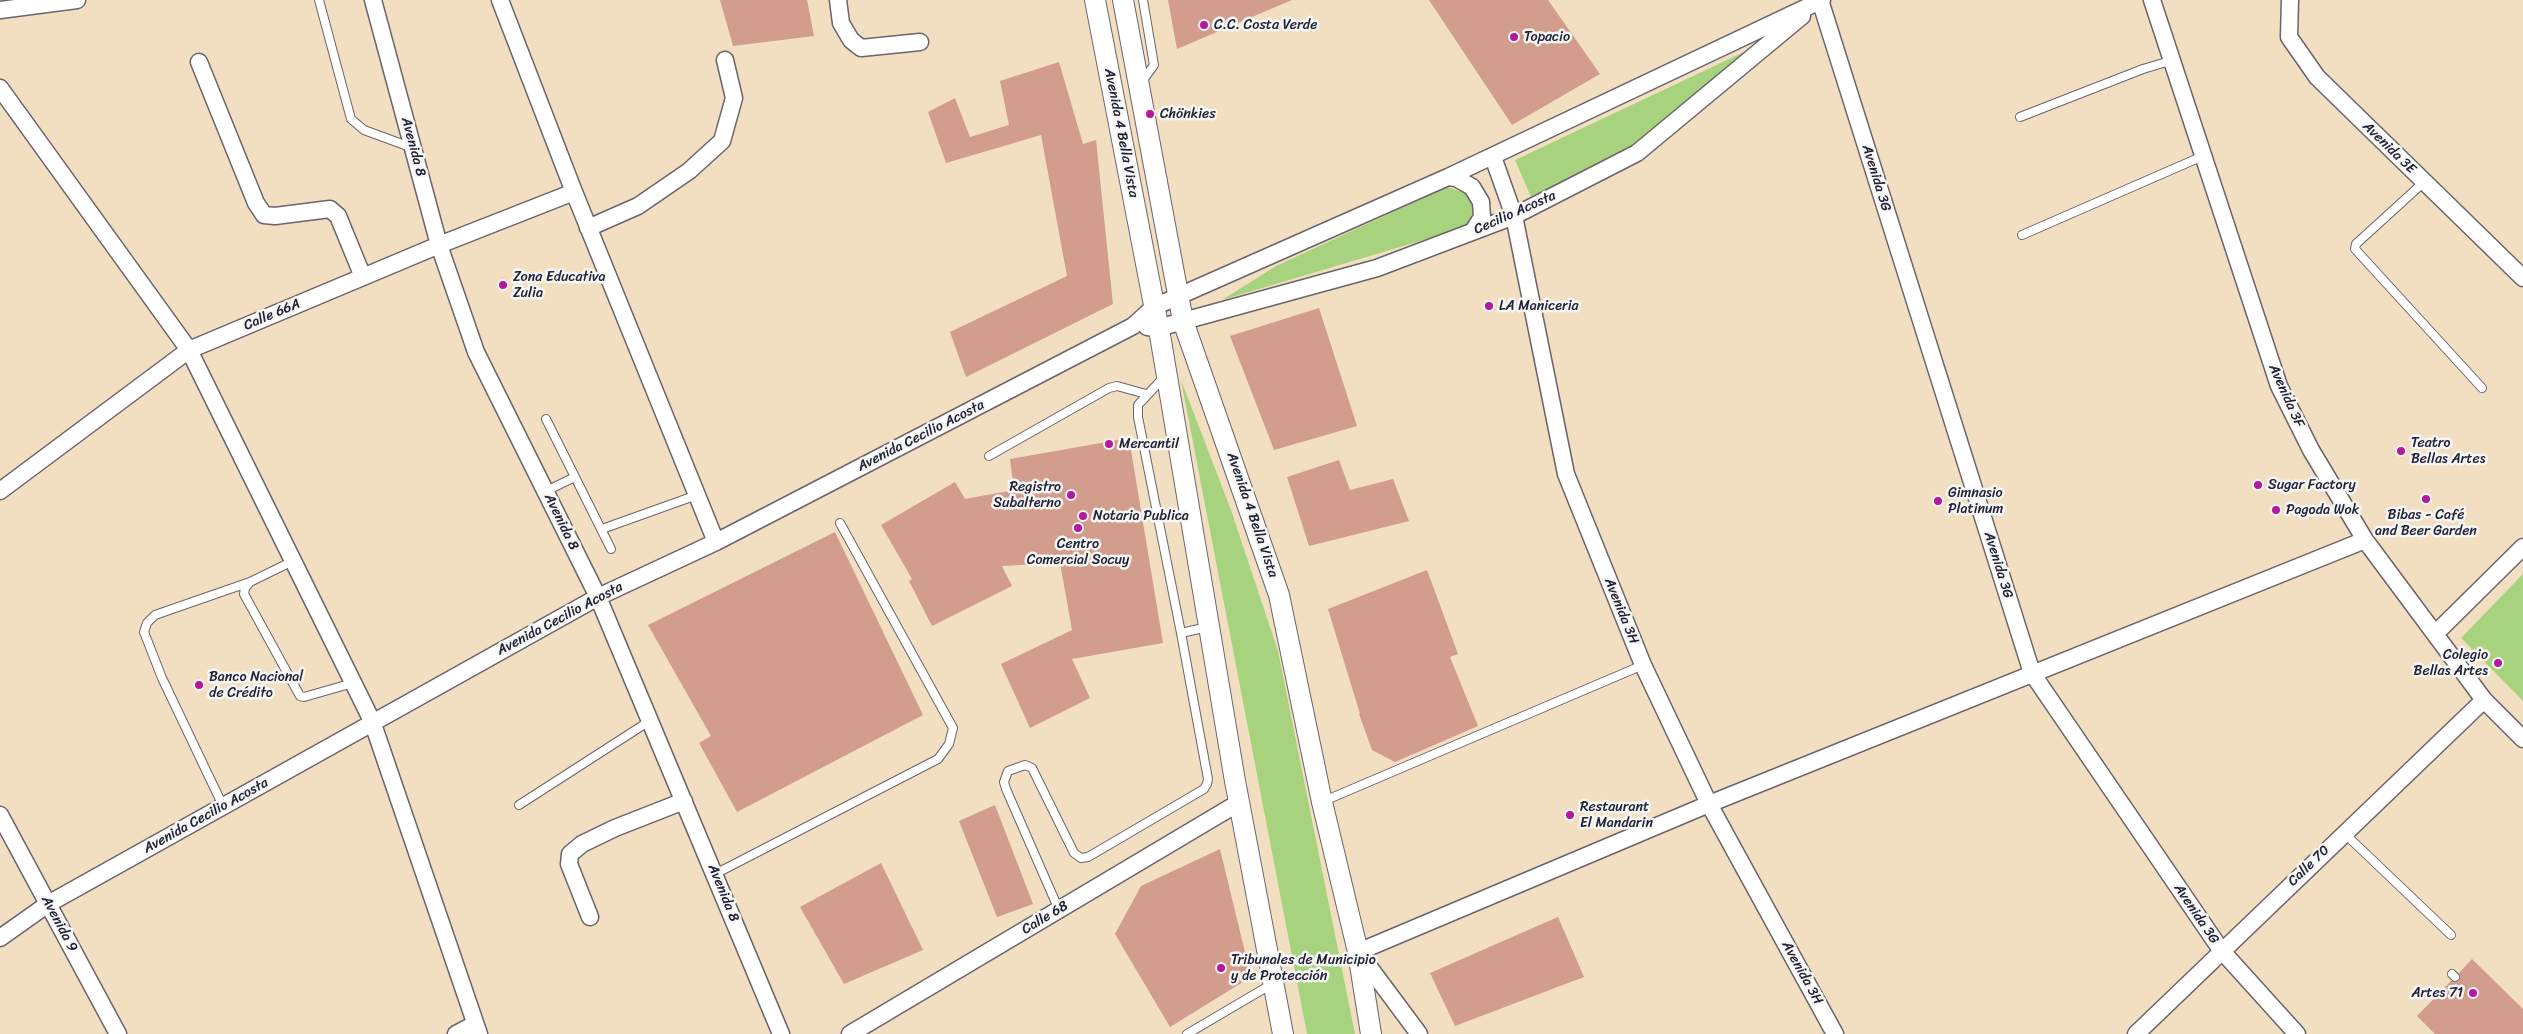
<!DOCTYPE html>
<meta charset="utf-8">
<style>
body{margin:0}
canvas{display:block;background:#f2dec1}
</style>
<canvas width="2523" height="1034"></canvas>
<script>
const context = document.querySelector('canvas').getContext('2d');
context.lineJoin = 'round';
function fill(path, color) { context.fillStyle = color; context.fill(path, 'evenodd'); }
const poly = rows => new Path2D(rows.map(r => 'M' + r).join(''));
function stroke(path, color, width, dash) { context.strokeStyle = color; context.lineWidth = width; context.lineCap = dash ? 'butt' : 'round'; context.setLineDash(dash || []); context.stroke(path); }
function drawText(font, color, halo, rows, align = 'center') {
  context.font = font + ' Sriracha,sans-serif'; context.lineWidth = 5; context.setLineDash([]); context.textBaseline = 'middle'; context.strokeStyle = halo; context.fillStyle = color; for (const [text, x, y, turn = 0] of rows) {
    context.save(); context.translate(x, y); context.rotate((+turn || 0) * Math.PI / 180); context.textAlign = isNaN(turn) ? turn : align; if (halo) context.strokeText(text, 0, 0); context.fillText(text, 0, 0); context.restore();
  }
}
fill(poly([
 [1746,51,1633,146,1531,197,1515,160],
 [1447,187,1469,194,1474,208,1467,227,1222,300,1276,266],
 [1181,380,1231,510,1278,651,1355,1034,1307,1034],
 [2523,574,2523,701,2461,638]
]), '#a7d37f');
fill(poly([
 [720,0,807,0,814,36,733,46],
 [1168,0,1292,0,1177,49],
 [1429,0,1548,0,1600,74,1512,125],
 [1059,62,1083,144,1096,140,1113,304,966,377,950,332,1067,276,1041,135,946,163,928,112,955,98,970,137,1009,125,1000,81],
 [1319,308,1357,426,1274,450,1230,336],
 [1129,438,1163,643,1072,659,1090,698,1030,728,1001,664,1072,630,1060,563,1002,566,1012,586,932,626,909,581,912,579,881,525,955,482,965,499,1014,490,1010,459],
 [1339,460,1350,490,1393,479,1409,521,1309,546,1287,477],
 [835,532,923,715,737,812,699,743,711,736,648,625],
 [1427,570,1458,654,1450,657,1478,726,1395,762,1372,750,1359,714,1360,714,1328,609],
 [995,805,1033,904,997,917,959,821],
 [1220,849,1251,977,1170,1027,1115,934,1141,886],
 [881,863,923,950,844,984,800,907],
 [1558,917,1584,977,1455,1026,1430,973],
 [2472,959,2523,1009,2523,1034,2435,1034,2417,1016,2451,981,2459,981,2459,973]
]), '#d29d8d');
const service = poly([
 [319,0,351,119,364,130,413,148],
 [1141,83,1154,65,1143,0],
 [2020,117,2143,69,2170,61],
 [2424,182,2356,244,2355,249,2482,388],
 [2022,235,2203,156],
 [1164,377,1138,405,1138,417,1181,633],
 [546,419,611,549],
 [989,456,1109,388,1117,386,1146,394],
 [546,491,575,477],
 [602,529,697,495],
 [293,561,250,582,245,588,244,594,300,696,304,697,353,683],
 [1324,801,1643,665],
 [519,805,651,720],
 [223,806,162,678,144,632,147,623,155,615,250,582],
 [2344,833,2451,935],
 [715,874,938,759,949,744,953,728,840,523],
 [1059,910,1006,789,1004,782,1008,771,1025,765,1032,768,1074,853,1081,858,1088,857,1204,789,1207,784,1208,779,1181,633,1208,627],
 [2452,974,2455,977],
 [1187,1034,1272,984]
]);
const minor = poly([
 [373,0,439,245,476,352,598,597,781,1034],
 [500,0,574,192,716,542],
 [838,0,841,23,851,40,861,48,920,42],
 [1820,0,2032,673,2221,950,2297,1034],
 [2152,0,2279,386,2311,450,2365,540,2484,700,2523,739],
 [2290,0,2289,37,2317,77,2523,278],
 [0,10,77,0],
 [199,62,256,203,264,215,275,216,330,209,338,216,363,277],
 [0,88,189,350,372,721,479,1034],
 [1493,157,1514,216,1566,474,1643,665,1709,804,1835,1034],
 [1448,177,1456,178,1472,187,1481,202,1482,217,1473,231],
 [588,228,638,206,689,171,722,141,734,98,725,60],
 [1147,327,1158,328,1377,268,1514,216,1637,153,1802,16],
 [0,491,189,350,439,245,574,192],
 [2435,634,2523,547],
 [0,815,118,1034],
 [590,917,569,864,570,854,582,844,615,828,684,801],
 [0,938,48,904,598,597,716,542,1133,326,1154,307,1448,177,1822,0],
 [456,1034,475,1024],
 [850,1034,1240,802],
 [1419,1034,1358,952,1709,804,2365,540],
 [2136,1034,2484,700]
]);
const tertiary = poly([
 [1095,0,1161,341,1235,781,1283,1034],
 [1123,0,1183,321,1279,595,1322,802,1358,952,1371,1034]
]);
stroke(service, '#6b646a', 10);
stroke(minor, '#6b646a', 19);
stroke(tertiary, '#6b646a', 22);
stroke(service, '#fff', 8);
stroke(minor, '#fff', 16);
stroke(tertiary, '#fff', 20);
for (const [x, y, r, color] of [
 [1204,25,5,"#b5179e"],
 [1514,37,5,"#b5179e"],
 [1150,114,5,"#b5179e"],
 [503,285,5,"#b5179e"],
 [1489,306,5,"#b5179e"],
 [1109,444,5,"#b5179e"],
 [2401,451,5,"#b5179e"],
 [2258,485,5,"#b5179e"],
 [1071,495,5,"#b5179e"],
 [2426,499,5,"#b5179e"],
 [1938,501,5,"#b5179e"],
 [2276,510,5,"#b5179e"],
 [1083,516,5,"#b5179e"],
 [1078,528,5,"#b5179e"],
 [2498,663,5,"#b5179e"],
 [199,685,5,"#b5179e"],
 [1570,815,5,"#b5179e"],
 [1221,968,5,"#b5179e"],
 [2473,993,5,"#b5179e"]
]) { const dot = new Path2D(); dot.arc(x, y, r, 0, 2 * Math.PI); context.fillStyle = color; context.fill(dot); stroke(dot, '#f6f6f2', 2); }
drawText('14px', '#22223b', '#f6f6f2', [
 ["C.C. Costa Verde",1214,25],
 ["Topacio",1524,37],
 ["Chönkies",1160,114],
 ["Zona Educativa",513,277],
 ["Zulia",513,293],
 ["LA Maniceria",1499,306],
 ["Teatro",2411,443],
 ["Bellas Artes",2411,459],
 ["Mercantil",1119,444],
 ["Sugar Factory",2268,485],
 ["Registro",1061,487,"right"],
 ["Subalterno",1061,503,"right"],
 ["Gimnasio",1948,493],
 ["Platinum",1948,509],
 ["Pagoda Wok",2286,510],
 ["Bibas - Café",2426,515,"center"],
 ["and Beer Garden",2426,531,"center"],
 ["Notaria Publica",1093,516],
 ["Centro",1078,544,"center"],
 ["Comercial Socuy",1078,560,"center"],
 ["Colegio",2488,655,"right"],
 ["Bellas Artes",2488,671,"right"],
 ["Banco Nacional",209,677],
 ["de Crédito",209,693],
 ["Restaurant",1580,807],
 ["El Mandarin",1580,823],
 ["Tribunales de Municipio",1231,960],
 ["y de Protección",1231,976],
 ["Artes 71",2463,993,"right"]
], 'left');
drawText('14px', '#22223b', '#f6f6f2', [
 ["Avenida 4 Bella Vista",1121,133,79],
 ["Avenida 8",413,147,75],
 ["Avenida 3E",2389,148,44],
 ["Avenida 3G",1876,178,73],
 ["Cecilio Acosta",1515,213,-24],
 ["Calle 66A",272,315,-23],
 ["Avenida 3F",2286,396,66],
 ["Avenida Cecilio Acosta",921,436,-27],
 ["Avenida 4 Bella Vista",1252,515,71],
 ["Avenida 8",561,522,64],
 ["Avenida 3G",1998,565,73],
 ["Avenida 3H",1621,611,68],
 ["Avenida Cecilio Acosta",560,619,-28],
 ["Avenida Cecilio Acosta",206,816,-29],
 ["Calle 70",2309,866,-44],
 ["Avenida 8",723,893,68],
 ["Avenida 3G",2196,914,56],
 ["Calle 68",1045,918,-31],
 ["Avenida 9",59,924,62],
 ["Avenida 3H",1802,973,61]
]);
</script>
